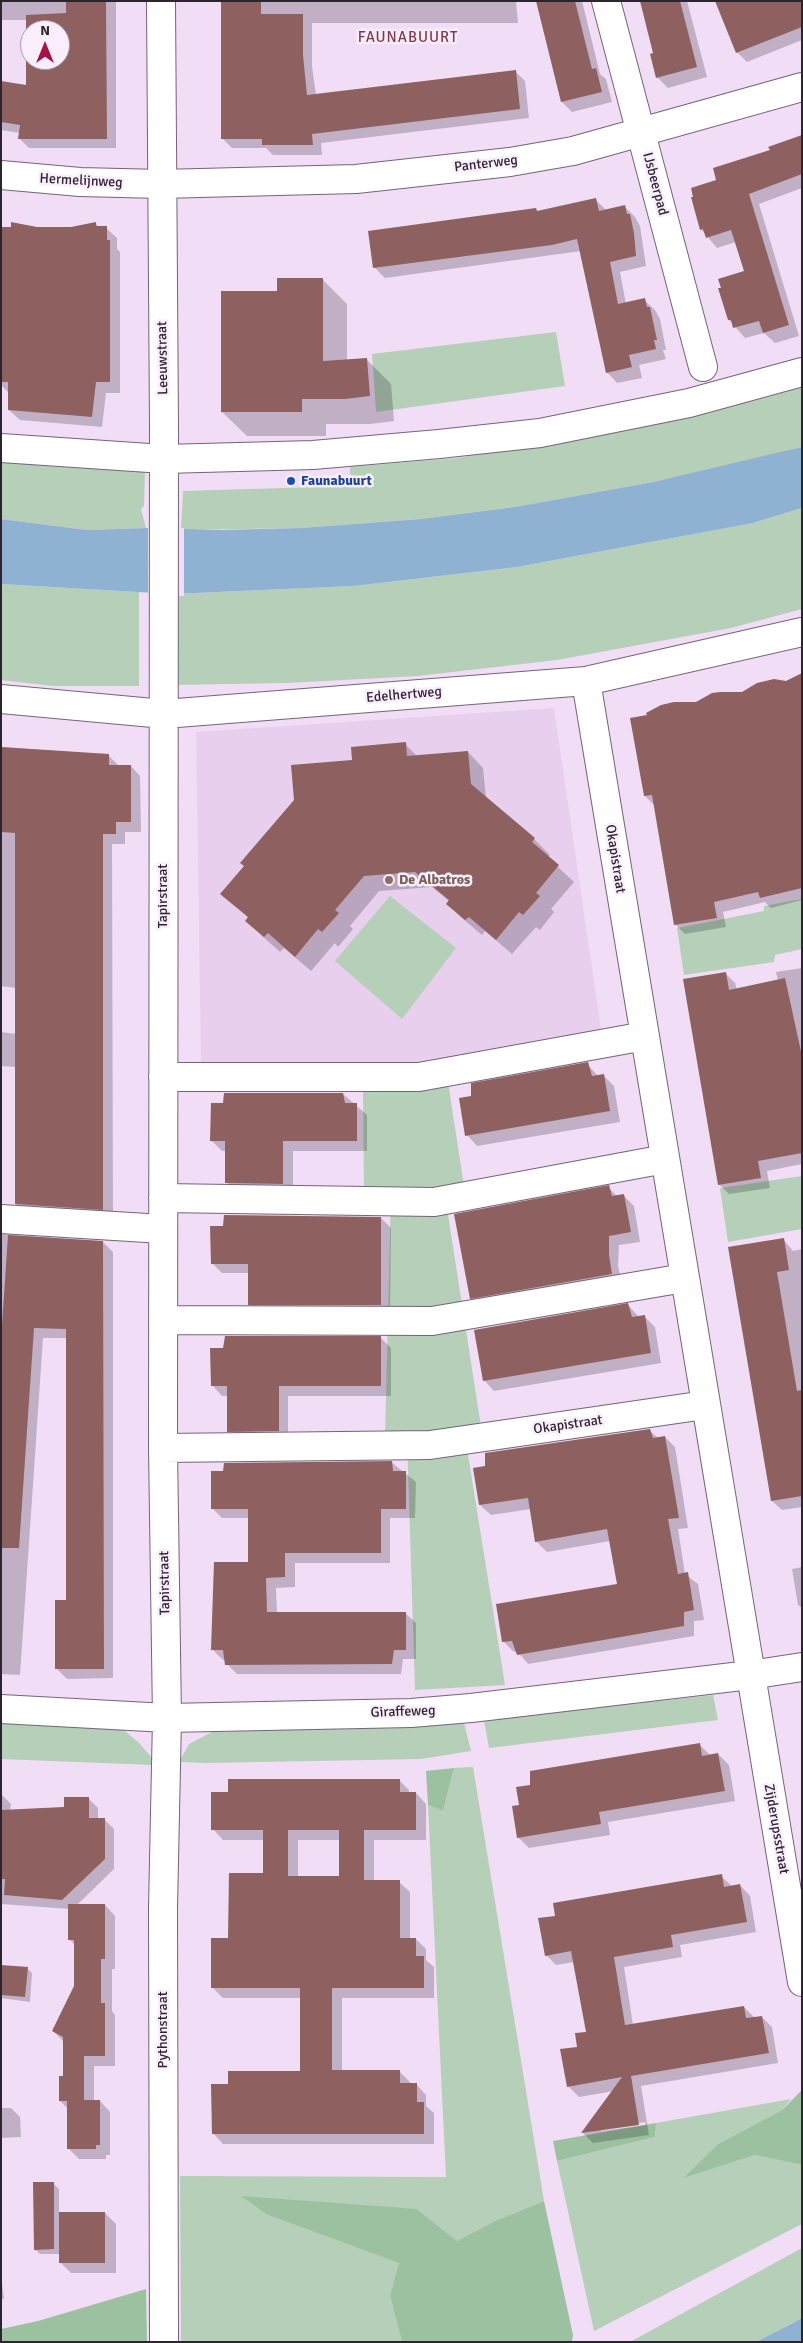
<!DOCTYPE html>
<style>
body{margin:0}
#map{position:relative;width:803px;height:2343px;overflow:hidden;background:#f2ddf7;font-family:Signika,sans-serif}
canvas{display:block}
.frame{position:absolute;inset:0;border:2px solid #2c242e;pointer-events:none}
.north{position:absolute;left:20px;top:20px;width:50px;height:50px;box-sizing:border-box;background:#faeefd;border:1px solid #a89daa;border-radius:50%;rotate:0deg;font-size:14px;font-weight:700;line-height:20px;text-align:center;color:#2c242e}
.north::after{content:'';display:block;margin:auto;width:18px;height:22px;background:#a71247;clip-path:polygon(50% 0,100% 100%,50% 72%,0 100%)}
</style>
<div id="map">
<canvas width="803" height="2343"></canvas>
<div class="frame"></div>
<div class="north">N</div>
</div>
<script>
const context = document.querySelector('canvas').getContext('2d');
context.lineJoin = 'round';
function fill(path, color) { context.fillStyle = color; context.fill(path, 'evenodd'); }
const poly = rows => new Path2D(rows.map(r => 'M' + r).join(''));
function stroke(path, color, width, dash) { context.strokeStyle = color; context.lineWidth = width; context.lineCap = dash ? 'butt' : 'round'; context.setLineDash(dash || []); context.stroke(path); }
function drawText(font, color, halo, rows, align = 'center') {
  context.font = font + ' Signika,sans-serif'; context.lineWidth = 5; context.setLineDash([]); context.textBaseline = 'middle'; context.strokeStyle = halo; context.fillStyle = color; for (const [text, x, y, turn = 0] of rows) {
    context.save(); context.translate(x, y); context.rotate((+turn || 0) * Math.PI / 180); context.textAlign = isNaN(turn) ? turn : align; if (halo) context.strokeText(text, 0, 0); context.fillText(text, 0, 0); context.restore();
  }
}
fill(poly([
 [554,708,601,1029,411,1065,201,1065,196,732]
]), '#e9cfee');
fill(poly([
 [556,332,565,386,376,412,372,354],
 [802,382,802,447,747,461,653,482,515,507,421,519,301,528,181,530,183,491,351,486,350,467,457,458,636,427],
 [1,461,45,466,145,471,144,506,141,509,146,528,87,530,1,519],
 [802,508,802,609,731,628,557,660,418,676,288,683,172,685,172,594,354,586,517,567,753,523],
 [1,584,139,592,139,686,53,686,1,680],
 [390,896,456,948,402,1019,335,961],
 [802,899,802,949,775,955,774,962,684,975,677,928,764,911,764,906],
 [448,1082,464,1186,444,1189,482,1433,465,1436,505,1685,415,1690,407,1438,385,1438,391,1191,364,1191,363,1087],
 [802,1176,802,1229,728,1242,720,1188],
 [713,1695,718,1720,489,1748,484,1720],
 [1,1720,120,1727,139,1743,153,1759,153,1765,1,1759],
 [464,1723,471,1751,421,1759,206,1763,179,1762,189,1744,212,1732,421,1726],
 [473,1767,544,2201,495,2221,457,2241,417,2209,268,2215,400,2263,390,2296,402,2342,181,2342,180,2176,446,2177,428,1805,443,1811,454,1768],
 [791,2099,782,2110,718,2144,684,2177,755,2155,802,2165,802,2224,594,2331,557,2161,655,2137,656,2123],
 [802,2248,802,2318,793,2323,756,2342,630,2342]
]), '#b5cfb8');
fill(poly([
 [454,1768,443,1811,428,1805,426,1771],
 [802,2090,802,2165,755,2155,683,2178,718,2144,782,2110],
 [656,2123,655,2137,557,2161,553,2141],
 [241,2196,417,2209,457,2241,495,2221,544,2201,573,2335,572,2342,402,2342,390,2296,399,2263,268,2215],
 [146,2289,147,2342,1,2342,1,2329,38,2321]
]), '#9cc1a1');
fill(poly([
 [802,447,802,508,753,523,517,567,354,586,172,594,1,584,1,519,87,530,146,528,221,530,301,528,421,519,515,507,653,482],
 [802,2318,802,2342,756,2342,793,2323]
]), '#90b2d2');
fill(poly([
 [148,526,184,528,184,596,148,595]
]), '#f2ddf7');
fill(poly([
 [1,1,116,1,116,148,29,148,19,138,20,133,1,130,1,82,27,86,27,20,1,20],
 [30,30,60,30,60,60,30,60],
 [222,1,516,1,518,23,312,23,312,66,316,95,515,71,525,81,529,118,321,143,322,155,273,155,266,148,232,148,222,138],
 [537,1,582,1,600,74,606,79,612,102,572,112,562,102],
 [641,1,687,1,707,77,668,88,657,77,655,54],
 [802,1,802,40,747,62,737,52],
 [802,136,802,188,759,204,799,336,775,343,764,333,745,338,729,320,746,272,736,242,717,248,701,229,718,181],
 [596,200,607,211,625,207,635,217,640,226,646,266,620,272,626,304,644,300,655,310,660,319,666,350,663,350,666,359,639,365,642,378,617,383,607,372,581,251,385,278,374,267,536,209,538,212],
 [96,224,100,228,106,228,117,238,117,249,120,252,120,393,106,393,102,427,20,420,9,410,9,393,1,385,2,228,72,228],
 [322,279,347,304,347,361,366,359,391,384,394,421,370,424,326,424,326,436,247,436,222,412,278,292],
 [802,674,802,900,771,908,765,902,723,912,726,927,685,934,675,924,655,806,645,796,696,703,786,682],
 [405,744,417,756,468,752,483,768,486,798,534,839,550,855,547,857,574,882,551,909,554,912,540,930,536,927,512,954,485,931,482,935,463,919,448,904,450,902,432,887,379,891,350,926,353,929,338,947,335,943,311,971,284,948,280,952,262,936,247,921,249,918,222,894,353,761],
 [1,747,108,755,118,765,131,766,140,776,141,832,125,832,125,844,112,844,113,1219,26,1214,16,1204,16,1067,1,1066,1,1032,16,1034,16,988,1,986],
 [802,968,802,1164,767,1171,770,1188,729,1194,719,1184,725,973,735,983,737,990,778,981,776,972],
 [587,1064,598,1076,603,1075,614,1086,620,1122,477,1146,467,1135],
 [343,1094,367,1115,367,1151,293,1151,293,1194,237,1192,226,1182,226,1151,222,1151,212,1141],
 [608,1187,618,1197,624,1196,634,1206,640,1242,619,1245,618,1266,622,1284,481,1308,471,1298],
 [381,1218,391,1228,390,1315,259,1314,249,1304,249,1273,222,1273,212,1263],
 [1,1234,103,1242,113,1252,113,1678,67,1679,57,1669,68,1601,68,1338,43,1338,20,1675,1,1674],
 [783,1239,793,1251,802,1249,802,1507,782,1510,772,1501,730,1248],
 [628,1305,639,1317,644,1316,655,1327,661,1363,494,1391,484,1380],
 [381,1338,391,1348,391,1396,288,1396,288,1441,239,1442,229,1431,229,1396,222,1396,212,1385],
 [649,1430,658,1438,665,1437,675,1447,688,1528,678,1529,685,1574,698,1584,704,1620,694,1621,694,1636,528,1664,517,1651,514,1652,503,1641,618,1585,610,1541,547,1552,536,1541,531,1509,491,1515,480,1505,474,1469],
 [391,1462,416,1482,415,1518,390,1518,390,1563,295,1563,295,1587,276,1588,277,1613,405,1613,416,1623,416,1659,403,1659,401,1674,237,1674,227,1664,226,1660,223,1660,213,1650,250,1563,250,1518,222,1518,212,1508],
 [802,1567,802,1608,798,1605,792,1569],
 [699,1744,710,1755,718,1754,729,1765,735,1801,608,1822,610,1835,529,1848,519,1838,513,1807,521,1806,532,1786],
 [399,1780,409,1790,409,1793,416,1793,426,1804,426,1840,374,1840,374,1882,399,1882,410,1892,410,1939,416,1939,426,1949,426,1960,434,1967,434,1998,342,1998,342,2071,399,2071,410,2082,410,2084,416,2084,426,2095,426,2106,434,2113,434,2144,223,2144,213,2133,229,2085,302,2072,302,1998,223,1998,213,1988,229,1939,264,1874,264,1840,223,1840,213,1829],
 [298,1840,340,1840,340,1877,298,1877],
 [1,1794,11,1804,10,1810,65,1809,88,1798,98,1808,98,1819,104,1819,114,1829,114,1869,77,1905,105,1905,115,1916,115,1969,112,1969,112,2011,115,2015,115,2066,94,2066,94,2101,100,2101,110,2112,110,2155,106,2155,106,2159,79,2159,68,2148,68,2109,60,2101,64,2077,64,2042,53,2031,75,1986,75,1945,70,1940,70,1909,1,1904],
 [721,1876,733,1887,740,1885,750,1896,756,1932,680,1945,682,1957,624,1967,633,2025,744,2007,755,2018,762,2017,772,2027,778,2063,641,2086,649,2135,593,2143,583,2133,614,2091,579,2097,568,2086,578,2048,587,2033,574,1962,556,1965,546,1955,556,1917],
 [645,2122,646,2125,601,2131,601,2129],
 [1,1966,27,1968,32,1973,30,2002,1,1998],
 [1,2108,11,2108,20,2117,21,2137,1,2138],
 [54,2184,59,2189,59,2213,105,2213,116,2224,116,2273,71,2273,60,2262,60,2254,40,2254,35,2249],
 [1,2275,4,2299,1,2299]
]), '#0003');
fill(poly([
 [66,1,106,1,107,139,18,139,20,125,1,122,1,81,26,85,26,15,66,13],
 [30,30,60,30,60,60,30,60],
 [221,1,261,1,261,14,303,14,303,55,307,95,516,70,520,109,312,134,313,145,262,145,262,139,221,139],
 [536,1,575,1,592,69,596,68,602,92,561,102],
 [640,1,680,1,697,67,656,78,650,54,653,53],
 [715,1,802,1,802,27,736,53],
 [802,135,802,174,749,194,789,325,763,333,759,321,733,328,731,320,728,320,718,288,721,288,718,279,744,271,731,230,706,238,703,229,700,230,691,197,693,197,691,188,716,180,713,168,770,150,768,147],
 [596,198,599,211,625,205,627,214,630,214,634,233,636,256,610,262,618,304,645,298,647,307,650,307,657,340,654,340,656,349,629,355,632,367,606,373,577,239,552,245,373,268,368,231,536,208,537,211],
 [11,222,37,227,71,227,96,222,96,226,107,226,107,240,110,240,110,382,96,382,92,417,8,410,8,382,1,382,1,227,11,227],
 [277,278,323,278,323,361,367,358,370,396,345,399,302,399,302,412,221,412,221,291,277,291],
 [802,673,802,888,760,898,758,892,714,902,717,918,674,925,652,795,644,796,630,718,647,715,646,713,661,705,674,702,696,702,712,693,720,692,742,692,757,683,774,679,786,681],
 [406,742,407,756,468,751,471,784,535,838,532,842,559,865,536,893,540,896,523,915,519,912,496,940,469,917,465,920,446,904,449,900,415,872,364,876,335,910,339,913,322,932,318,929,295,957,268,933,264,937,245,921,248,917,220,894,244,866,240,863,294,800,291,765,352,760,351,747],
 [1,747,109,754,109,765,131,765,131,822,116,822,116,834,103,834,103,1210,15,1204,15,833,1,832],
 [726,972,729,990,785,978,802,1056,802,1153,758,1161,761,1178,718,1185,683,979],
 [588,1062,592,1076,604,1074,610,1111,465,1136,459,1098,471,1096,471,1083],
 [224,1093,343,1093,345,1103,357,1103,357,1141,283,1141,283,1184,225,1183,225,1141,210,1141,211,1103,223,1103],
 [609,1185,612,1196,624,1194,631,1232,609,1236,609,1255,612,1274,470,1299,454,1214],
 [224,1215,381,1217,381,1305,248,1305,248,1264,211,1264,210,1226,223,1226],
 [8,1235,103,1241,104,1669,55,1669,55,1600,66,1600,66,1329,34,1328,19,1548,1,1548,1,1340],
 [784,1238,789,1270,777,1272,797,1391,802,1390,802,1496,771,1501,728,1247],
 [628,1303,632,1317,645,1315,651,1353,483,1381,474,1330],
 [225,1336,381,1336,381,1386,279,1386,279,1431,227,1432,227,1386,211,1386,210,1348,223,1348],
 [650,1429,653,1438,665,1436,679,1518,668,1519,678,1574,688,1572,694,1610,684,1612,684,1626,517,1655,512,1641,502,1642,496,1604,617,1584,607,1529,535,1542,528,1498,479,1505,473,1468,485,1466,485,1453],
 [392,1461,393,1471,406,1471,406,1509,381,1509,381,1553,285,1553,285,1577,266,1578,267,1612,406,1612,406,1650,394,1650,392,1664,225,1665,223,1650,211,1650,214,1562,248,1562,248,1509,211,1509,211,1471,223,1471,224,1463],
 [700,1743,702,1756,718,1753,725,1791,599,1812,601,1824,517,1838,512,1806,519,1805,516,1787,530,1785,530,1771],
 [228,1779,400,1779,400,1792,416,1792,416,1830,364,1830,364,1880,400,1880,400,1938,416,1938,416,1956,424,1956,424,1988,332,1988,332,2070,400,2070,400,2083,417,2083,417,2102,424,2102,424,2134,212,2134,211,2084,228,2084,228,2071,300,2071,300,1988,211,1988,211,1938,228,1938,229,1873,263,1873,263,1830,211,1830,211,1792,228,1792],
 [288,1830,339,1830,339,1876,288,1876],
 [64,1797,89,1797,89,1818,105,1818,105,1859,62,1900,4,1895,5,1879,1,1879,1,1810,64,1807],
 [722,1874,724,1887,740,1884,747,1922,671,1935,673,1947,614,1957,625,2025,744,2006,746,2018,762,2016,769,2053,631,2076,639,2125,581,2133,622,2077,567,2087,560,2049,577,2047,575,2033,586,2032,571,1951,545,1956,538,1918,555,1916,553,1903],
 [68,1904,105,1904,105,1959,101,1959,101,2003,105,2003,105,2056,84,2056,84,2100,100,2100,100,2145,96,2145,96,2149,67,2149,67,2101,59,2101,59,2076,63,2076,63,2037,52,2031,74,1986,74,1940,68,1940],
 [1,1965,28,1967,25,1997,1,1995],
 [33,2182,54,2182,54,2249,34,2250],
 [59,2212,105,2212,105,2263,59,2263]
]), '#8e6060');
const minor = poly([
 [161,1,164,426,163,1448,167,1718,163,1908,164,2342],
 [606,1,703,367],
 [1,175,80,182,161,184,356,179,510,162,573,151,802,87],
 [1,448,164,459,313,455,439,444,540,433,689,403,802,372],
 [586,681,802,1982],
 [1,699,164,714,586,681,802,632],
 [163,1077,419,1077,645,1036],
 [163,1198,434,1202,665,1159],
 [1,1219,163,1229],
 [163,1320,432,1321,684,1278],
 [163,1448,430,1445,705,1405],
 [1,1709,167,1718,411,1713,471,1708,750,1675,802,1667]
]);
stroke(minor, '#756379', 30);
stroke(minor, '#fff', 28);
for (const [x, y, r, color] of [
 [291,481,5,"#1a4fb4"],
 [389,880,5,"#8d6e63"]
]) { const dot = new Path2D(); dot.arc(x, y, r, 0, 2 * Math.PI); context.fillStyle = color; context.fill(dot); stroke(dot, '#faeefd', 2); }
drawText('14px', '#2c242e', '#faeefd', [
 ["Panterweg",486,164,-7],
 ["Hermelijnweg",81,181,3],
 ["IJsbeerpad",655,184,75],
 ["Leeuwstraat",163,358,-91],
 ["Edelhertweg",404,695,-5],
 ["Okapistraat",615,859,81],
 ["Tapirstraat",163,896,-90],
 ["Okapistraat",568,1425,-8],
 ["Tapirstraat",165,1583,-91],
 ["Giraffeweg",403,1712,-2],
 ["Zijderupsstraat",776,1829,80],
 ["Pythonstraat",163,2030,-90]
]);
drawText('bold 14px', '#164399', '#faeefd', [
 ["Faunabuurt",301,481]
], 'left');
drawText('bold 14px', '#785e54', '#faeefd', [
 ["De Albatros",399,880]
], 'left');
context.letterSpacing = '1px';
drawText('15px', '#813949', '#faeefd', [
 ["FAUNABUURT",408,38]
]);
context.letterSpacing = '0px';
</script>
